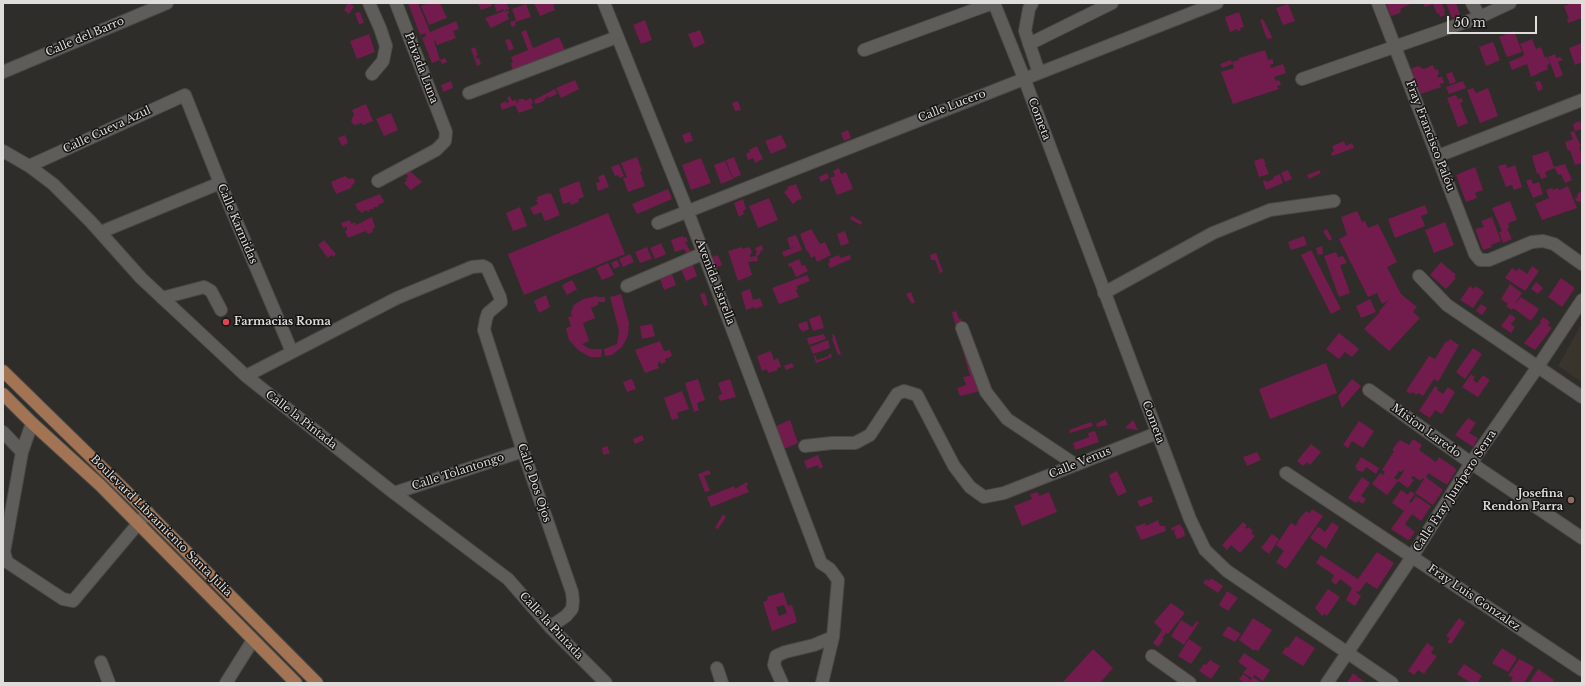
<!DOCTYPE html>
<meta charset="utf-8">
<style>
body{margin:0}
#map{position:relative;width:1585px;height:686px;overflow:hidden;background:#2e2d29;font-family:"Libre Baskerville",serif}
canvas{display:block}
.frame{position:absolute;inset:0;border:4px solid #dedddb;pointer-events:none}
.scale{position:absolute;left:1447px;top:16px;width:90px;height:18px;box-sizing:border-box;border:2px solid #dedddb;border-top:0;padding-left:5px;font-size:12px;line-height:14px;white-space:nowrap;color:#dedddb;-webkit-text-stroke:3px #161514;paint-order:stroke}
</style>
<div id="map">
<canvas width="1585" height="686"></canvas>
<div class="frame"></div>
<div class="scale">50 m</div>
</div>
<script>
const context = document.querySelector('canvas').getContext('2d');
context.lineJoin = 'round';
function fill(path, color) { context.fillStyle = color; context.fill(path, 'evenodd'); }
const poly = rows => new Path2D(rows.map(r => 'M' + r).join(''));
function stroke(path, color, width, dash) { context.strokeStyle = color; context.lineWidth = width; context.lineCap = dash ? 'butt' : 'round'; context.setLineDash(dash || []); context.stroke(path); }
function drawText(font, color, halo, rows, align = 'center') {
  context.font = font + ' "Libre Baskerville",serif'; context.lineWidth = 3; context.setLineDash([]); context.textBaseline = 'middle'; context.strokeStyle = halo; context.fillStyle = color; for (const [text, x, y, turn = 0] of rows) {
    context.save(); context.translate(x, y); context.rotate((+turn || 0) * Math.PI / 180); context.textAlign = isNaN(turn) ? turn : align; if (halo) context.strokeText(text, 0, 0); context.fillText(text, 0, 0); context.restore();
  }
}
fill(poly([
 [1582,323,1582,382,1558,366]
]), '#39352c');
fill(poly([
 [348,3,354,6,349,14,344,10],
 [408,3,418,3,430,32,456,21,459,29,453,31,456,38,437,45,435,40,434,41,440,60,445,58,447,62,442,64,440,60,432,63,422,38,426,36,425,33,420,35],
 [429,3,440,3,447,18,429,25,421,6],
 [478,3,491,3,492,6,481,10],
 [498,3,507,4,509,9,505,10,506,12,508,10,509,13,507,14,509,19,491,28,485,18,504,11,503,9,497,12,494,5],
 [534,3,553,3,555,10,540,16],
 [1386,3,1409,3,1410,4,1400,9,1401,11,1400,13,1391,16],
 [1423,3,1442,3,1445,11,1444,12,1445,15,1440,17,1439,13,1437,14,1433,4,1425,7],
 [1446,3,1456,3,1460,15,1452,18],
 [1572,3,1582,3,1582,18,1568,23,1567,20,1569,19,1564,6],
 [526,4,531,17,515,22,516,25,512,27,510,22,516,20,512,9],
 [1288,4,1295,21,1283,25,1276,8],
 [360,12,364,23,359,24,355,13],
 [1239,12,1244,27,1240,28,1241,30,1238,31,1237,29,1230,32,1225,17],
 [1263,19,1272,37,1270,40,1270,38,1267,39,1260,20],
 [645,20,652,40,641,44,633,25],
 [526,30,533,48,559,37,565,50,513,71,511,63,513,62,511,57,528,50,521,32],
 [700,30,705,43,694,48,688,34],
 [1514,31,1522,52,1507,57,1499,37],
 [369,34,375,52,357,59,350,41],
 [510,39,514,49,509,51,505,40],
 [1532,39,1536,49,1541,47,1545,58,1547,56,1550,64,1547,65,1548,69,1531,77,1527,64,1512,70,1509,62,1523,56,1524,54,1520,44],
 [1493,42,1500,60,1486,66,1479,47],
 [1582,43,1582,62,1575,65,1569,48],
 [475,47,478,55,475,56,477,59,479,58,481,64,477,66,471,49],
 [1265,50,1268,60,1272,59,1273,60,1273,64,1270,65,1271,68,1283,64,1286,73,1274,77,1276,81,1279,80,1281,85,1277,86,1279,89,1233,104,1221,72,1234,68,1232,62,1239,60,1239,58],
 [1555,54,1556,58,1560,57,1563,60,1558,62,1563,75,1556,78,1548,57],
 [1231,60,1232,64,1222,68,1220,64],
 [1433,65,1435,70,1438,69,1439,74,1437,75,1438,78,1442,76,1444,83,1440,84,1441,87,1421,94,1411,69,1418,66,1424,69],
 [1452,72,1456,82,1450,84,1446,74],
 [575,80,579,89,561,98,556,88],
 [451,81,453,88,443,92,441,85],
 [1463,81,1466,88,1449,94,1446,87],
 [1540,81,1543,89,1538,91,1535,82],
 [1473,88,1476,93,1488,88,1498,116,1480,123,1467,90],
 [555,89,557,94,549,98,548,96,542,102,535,104,534,100],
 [1456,95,1458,99,1462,98,1463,102,1460,103,1468,123,1458,127,1447,98],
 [510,96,512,101,516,99,517,104,519,99,524,99,525,101,531,98,533,103,531,104,533,108,519,113,515,105,502,110,500,104,506,101,506,103,509,102,507,98],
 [738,101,741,110,735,111,732,103],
 [366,104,373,121,363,125,362,123,355,125,353,124,351,120,354,115,352,110],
 [391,113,398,130,384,136,376,119],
 [1580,121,1582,129,1575,131,1573,124],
 [848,130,851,138,844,141,841,133],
 [1574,131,1581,146,1579,147,1582,155,1582,163,1575,165,1570,150,1568,151,1565,142,1573,139,1570,132],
 [690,132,693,141,685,143,682,135],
 [345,135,348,143,342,146,338,138],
 [781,135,787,147,771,154,765,141],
 [1344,141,1346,146,1352,143,1354,148,1332,156,1331,153,1334,151,1332,146],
 [757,146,763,159,755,163,753,158,748,160,746,154,750,152,749,150],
 [1548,151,1554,167,1565,164,1572,180,1565,183,1561,174,1558,175,1555,168,1545,172,1547,177,1541,179,1539,173,1537,174,1532,156],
 [637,157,642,171,640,172,645,186,628,192,623,178,627,177,621,163],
 [734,157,741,175,733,178,726,160],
 [701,158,711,183,691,190,682,165],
 [1263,158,1266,165,1264,165,1266,167,1269,174,1259,177,1254,161],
 [725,161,733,179,721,184,714,165],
 [619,164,624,176,620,178,618,175,615,176,611,167],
 [1506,164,1507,168,1515,165,1522,187,1514,190,1512,185,1506,187,1498,166],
 [1475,167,1483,190,1475,193,1477,198,1466,202,1456,175],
 [839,168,841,174,846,172,853,189,837,195,830,178,835,176,833,171],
 [1288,170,1292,179,1285,182,1281,173],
 [1319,170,1321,173,1309,179,1307,175],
 [410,171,422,182,411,190,404,183,407,180,406,179,408,176,406,174],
 [827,173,829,178,821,182,819,177],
 [604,174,609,187,598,191,596,183,600,182,598,177],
 [1280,174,1283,183,1266,190,1263,181,1265,180,1266,182,1274,179,1273,177],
 [345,176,349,179,352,178,355,180,354,184,352,185,351,188,336,194,331,182],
 [1531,179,1533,184,1539,182,1543,194,1533,198,1526,181],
 [579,181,584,197,578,199,579,202,571,205,570,202,563,204,559,189],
 [796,184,802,199,795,201,796,202,793,204,784,192,788,189,787,187],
 [1568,186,1577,208,1542,220,1535,204,1549,198,1546,190,1552,188,1553,190,1558,188,1559,190],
 [668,189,672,199,637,214,632,204],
 [1582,190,1582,206,1580,201,1577,202,1575,198,1578,197,1577,195],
 [548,193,548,194,551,193,560,215,545,221,541,212,534,215,530,208,538,204,536,200,538,199,537,197],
 [380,194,384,202,378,205,378,207,373,207,374,209,369,209,370,211,368,212,367,210,361,213,360,210,358,211,355,204],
 [769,198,778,220,758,228,749,206],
 [743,199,746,209,743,211,744,214,739,217,734,203],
 [1510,201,1517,220,1508,223,1509,228,1507,228,1512,239,1503,243,1499,232,1502,231,1492,208],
 [1425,205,1428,213,1421,216,1425,226,1395,238,1388,219],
 [520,207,527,226,513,231,506,213],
 [1357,211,1362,222,1365,221,1368,228,1378,224,1397,262,1387,267,1401,294,1417,307,1413,312,1420,318,1389,351,1364,329,1380,312,1379,311,1389,300,1382,304,1377,293,1368,297,1339,239,1347,235,1341,217],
 [608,213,625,254,524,295,508,254],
 [852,216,862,222,861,225,850,219],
 [372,217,375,227,372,230,373,232,368,234,366,231,348,238,345,231,347,230,347,227,343,228,341,223,350,220,351,224,355,222,356,225],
 [1492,217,1501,241,1491,245,1492,247,1483,250,1475,229,1484,227,1481,221],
 [1445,222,1454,245,1434,253,1425,230],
 [811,229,820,244,825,242,831,255,817,262,815,256,811,258,808,251,807,252,800,234],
 [1327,229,1332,239,1329,241,1323,231],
 [845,231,849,243,841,246,837,234],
 [796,235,802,250,784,257,782,252,797,246,790,248,787,238],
 [683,236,684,238,686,237,688,242,685,242,691,252,687,254,684,249,675,252,671,240],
 [1304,236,1307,245,1291,250,1288,242],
 [324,240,336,254,333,257,332,255,328,258,318,245],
 [661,243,666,254,655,259,650,248],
 [762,245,763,250,760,252,760,254,757,256,758,261,748,262,752,275,738,281,728,251,742,247,742,249,750,247,752,253,750,254,750,257,756,256,756,253,757,252,755,248],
 [1322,246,1323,254,1318,255,1316,248],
 [647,247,652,259,640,263,635,252],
 [1311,250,1341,309,1331,314,1301,255],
 [1336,252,1338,257,1343,256,1347,263,1340,265,1350,293,1339,297,1324,256],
 [936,253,943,272,940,273,935,260,931,260,930,255],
 [630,254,634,262,623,267,619,259],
 [718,255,722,265,716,268,712,257],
 [839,255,840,258,850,255,851,259,830,268,828,264,830,262,829,259],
 [799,259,802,266,805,265,808,271,796,277,791,266,789,267,788,264],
 [617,260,620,266,614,269,611,263],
 [1441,262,1456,275,1454,277,1456,278,1446,289,1430,275],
 [608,263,614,275,602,280,596,268],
 [693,265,697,276,686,281,681,269],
 [1532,266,1539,271,1525,291,1505,278,1512,268,1517,271,1519,268,1527,274],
 [672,274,676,285,664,290,660,279],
 [807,275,810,281,797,286,798,289,796,290,799,297,779,304,772,288],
 [1561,278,1575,288,1562,307,1548,297],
 [572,280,577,289,567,295,562,285],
 [1536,282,1543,288,1538,294,1531,289],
 [1510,284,1522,293,1514,305,1521,297,1539,309,1531,321,1513,308,1512,310,1506,306,1508,304,1501,299],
 [1470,286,1474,289,1476,286,1484,292,1473,308,1460,300],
 [750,289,753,300,760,298,763,306,755,309,754,307,746,310,741,292],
 [911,292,915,302,912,304,906,294],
 [705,293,708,305,704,306,700,294],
 [621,294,629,323,628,336,622,347,612,355,605,356,604,349,617,344,619,331,610,297],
 [546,295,550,307,539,313,534,301],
 [597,296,597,297,605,297,605,302,598,302,598,305,591,308,595,318,583,323,589,341,582,344,590,349,602,349,601,357,590,357,578,350,569,340,566,328,571,326,568,317,572,316,571,312,574,305,583,299],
 [1370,299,1376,312,1361,318,1356,306],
 [1481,304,1487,308,1482,315,1476,311],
 [956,311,959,319,961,319,981,391,960,396,957,388,966,385,963,377,970,376,962,348,960,340,961,334,958,334,953,316,952,312],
 [1510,314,1516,318,1511,324,1515,327,1511,333,1501,326],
 [820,315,824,328,813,331,809,319],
 [1543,317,1550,322,1548,325,1552,328,1535,350,1524,343,1541,322,1540,321],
 [807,321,809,329,802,332,802,329,800,330,798,324],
 [652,324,655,336,642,339,640,326],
 [1339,333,1359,349,1352,357,1345,352,1339,359,1326,349],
 [824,334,826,339,809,345,807,338],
 [834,334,841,354,838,355,832,339,833,338,832,335],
 [1450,339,1459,345,1438,382,1434,379,1423,396,1418,393,1416,395,1412,392,1411,394,1406,391,1429,356,1435,359,1446,341,1448,342],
 [828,340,830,348,813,354,810,347],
 [660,341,664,351,670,350,672,356,665,359,666,362,661,364,660,361,658,362,659,364,657,364,659,368,645,373,635,350],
 [1473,348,1482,354,1465,379,1456,372],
 [771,351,774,360,778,358,781,367,777,368,778,370,768,373,767,369,762,371,757,356],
 [829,354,831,354,832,357,816,363,814,356,815,355,817,360,829,356],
 [792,363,794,367,786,370,784,366],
 [1326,363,1337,393,1270,419,1259,389],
 [1471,374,1475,377,1473,380,1477,383,1483,375,1490,380,1478,397,1462,387],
 [632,379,636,389,627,392,623,382],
 [698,379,705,400,697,403,699,410,694,412,685,383],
 [730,379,736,397,720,401,718,396,722,394,718,383],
 [1352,379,1361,386,1342,408,1338,396],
 [1435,386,1438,388,1437,390,1443,394,1448,387,1455,392,1442,414,1435,410,1430,418,1419,411],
 [682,391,689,409,677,413,679,418,672,420,664,398],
 [1468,418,1476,423,1469,433,1478,438,1473,447,1455,435],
 [1105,419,1108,425,1097,427,1096,424],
 [790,420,798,443,784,449,776,426],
 [1133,420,1138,430,1125,428],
 [1359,421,1374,431,1363,448,1352,441,1348,448,1343,445],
 [1091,422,1093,426,1070,433,1069,430],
 [1095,431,1099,442,1075,450,1073,443,1089,437,1088,433],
 [642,435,644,440,635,444,633,439],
 [1413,439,1422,445,1419,450,1433,460,1436,462,1439,457,1455,468,1456,471,1447,485,1428,473,1426,477,1443,490,1433,505,1415,493,1424,479,1422,478,1421,481,1413,476,1411,478,1414,480,1408,488,1398,481,1387,495,1372,484,1380,473,1383,475,1385,472,1382,470,1394,451,1392,450,1397,443,1400,440,1409,445],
 [1403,470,1404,471,1398,480,1394,478,1399,471,1401,472],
 [1311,444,1321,452,1310,465,1307,462,1303,466,1297,461],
 [607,446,610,453,603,455,602,448],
 [1257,452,1261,460,1247,466,1243,457],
 [818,455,823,467,819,469,818,465,807,469,804,461],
 [1361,457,1379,468,1376,474,1366,467,1363,472,1356,470,1357,468,1355,467],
 [709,470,711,474,704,476,710,491,705,492,698,474],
 [1117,471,1127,492,1118,496,1110,481,1111,480,1109,475],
 [1362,477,1370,483,1361,496,1366,499,1363,504,1358,501,1356,503,1348,498],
 [747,482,748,485,746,486,749,492,711,507,707,497,734,486,735,489],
 [1401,490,1408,495,1410,491,1415,494,1409,502,1411,503,1416,496,1431,506,1421,521,1412,514,1405,524,1415,532,1410,539,1408,540,1391,529,1404,511,1392,503],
 [1038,492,1039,496,1049,492,1057,512,1022,526,1014,506,1032,499,1030,494],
 [1151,496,1153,502,1140,507,1137,501],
 [1312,509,1323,516,1286,569,1276,562,1284,551,1276,545,1291,523,1296,526,1299,519,1306,511,1309,513],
 [723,514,726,517,718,529,715,528],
 [1158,520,1160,526,1165,526,1166,531,1141,540,1135,527,1145,523,1146,526],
 [1243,522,1247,525,1245,527,1247,529,1249,527,1253,531,1251,533,1255,536,1240,553,1231,545,1227,550,1222,545],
 [1332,522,1339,527,1326,549,1310,538,1317,528,1319,527,1325,532],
 [1180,524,1184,530,1185,536,1177,539,1174,532,1176,529,1172,531,1171,528],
 [1272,534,1279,539,1269,554,1261,548],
 [1377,552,1394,563,1377,589,1366,582,1359,592,1357,591,1356,592,1361,596,1355,606,1346,600,1352,588,1340,579,1336,585,1331,581,1334,575,1316,563,1321,555,1358,579],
 [1211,578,1223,586,1218,593,1203,583,1206,579,1209,581],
 [1328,589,1340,597,1327,616,1324,614,1322,616,1315,608],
 [1227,591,1238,598,1228,611,1219,605],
 [783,592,788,606,792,605,797,622,772,631,763,602,768,600,767,597],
 [784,605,787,613,779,616,776,607],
 [1171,603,1185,613,1168,634,1166,633,1162,638,1164,639,1158,647,1153,643,1162,630,1154,622],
 [1253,618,1272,630,1258,651,1254,649,1254,651,1239,640],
 [1459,618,1465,623,1451,644,1447,642,1450,638,1446,636],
 [1181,620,1192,627,1197,621,1199,622,1184,645,1171,636],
 [1228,626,1241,634,1235,642,1222,635],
 [1296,636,1315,648,1303,666,1282,653,1286,647,1288,648],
 [1189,639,1202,648,1191,664,1178,656],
 [1427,643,1434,648,1431,653,1437,656,1424,674,1418,670,1414,675,1408,671],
 [1502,648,1517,658,1508,672,1492,663],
 [1093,649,1113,668,1100,683,1062,683],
 [1244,653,1270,670,1263,681,1254,675,1253,677,1262,683,1248,683,1252,678,1243,673,1247,668,1238,662],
 [1519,659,1534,667,1524,683,1514,683,1511,681,1513,677,1508,676],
 [1210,660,1220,666,1211,679,1199,671,1204,664,1206,665],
 [1464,664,1482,676,1477,683,1471,683,1457,674],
 [1538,669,1554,680,1552,683,1529,683],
 [1353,673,1359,678,1367,683,1347,683],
 [1243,674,1250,679,1248,683,1245,683,1239,679]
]), '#721c4d');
const minor = poly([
 [369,3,380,28,386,46,383,61,372,74],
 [604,3,687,210,821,563,830,569,838,580,833,637,822,683],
 [994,3,1024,78,1190,519,1205,550,1227,571,1392,683],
 [1032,3,1029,9,1025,31,1039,73],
 [1378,3,1475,254,1480,260,1489,260,1532,242,1543,241,1554,244,1582,264],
 [1472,3,1480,17],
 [1029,44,1112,3],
 [864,50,993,3],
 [3,72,167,3],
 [1302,79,1480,17,1510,3],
 [469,93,617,37],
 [3,151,29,166,53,184,91,222,141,278,246,376,394,493,508,579,550,627,606,683],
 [1438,156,1582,100],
 [29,166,185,95,220,183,292,352],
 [378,181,436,150,445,141,446,132,396,3],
 [658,223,1217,3],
 [101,232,220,183],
 [1419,276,1447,305,1582,397],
 [627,286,704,253],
 [1104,293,1213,233,1270,210,1334,201],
 [162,298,204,287,211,291,221,310],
 [962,328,986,392,1007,419,1076,465],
 [246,376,397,298,472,267,483,266,487,268,500,297,501,302,488,313,486,319,484,330,523,451,572,592,573,601,572,609,566,616,550,627],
 [1369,390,1471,463,1582,538],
 [32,423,22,452,4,552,7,562,63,599,73,601,148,512],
 [3,432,22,452],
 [805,446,832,443,855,443,870,435,897,394,904,391,917,395,954,466,970,487,984,497,1004,493,1157,433],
 [1286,473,1582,670],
 [394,493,523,451],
 [1152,656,1190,683],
 [101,662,109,683],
 [717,668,722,683],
 [226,683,253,640],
 [782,683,774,665,776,656,785,652,814,645,833,637],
 [1327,683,1412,557,1471,463,1537,368,1582,300]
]);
const major = poly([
 [3,371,132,497,317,683],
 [3,394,32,423,100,485,296,683]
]);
stroke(minor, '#4b4946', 14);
stroke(major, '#4b4946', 14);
stroke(minor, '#5f5d59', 12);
stroke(major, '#a37454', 12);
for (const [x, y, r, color] of [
 [226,322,4,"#e0444e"],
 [1571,500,4,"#8d6e63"]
]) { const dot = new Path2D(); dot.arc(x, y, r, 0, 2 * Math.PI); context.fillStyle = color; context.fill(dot); stroke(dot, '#161514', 1.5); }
drawText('11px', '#dedddb', '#161514', [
 ["Calle del Barro",85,37,-23],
 ["Privada Luna",421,68,69],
 ["Calle Lucero",952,106,-21],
 ["Cometa",1039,119,69],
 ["Calle Cueva Azul",107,130,-25],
 ["Fray Francisco Palóu",1430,136,69],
 ["Calle Karmidas",237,224,67],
 ["Avenida Estrella",715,282,69],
 ["Calle la Pintada",301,420,38],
 ["Cometa",1153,422,69],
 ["Mision Laredo",1426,431,36],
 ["Calle Venus",1080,463,-22],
 ["Calle Tolantongo",458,472,-18],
 ["Calle Dos Ojos",534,483,71],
 ["Calle Fray Junípero Serra",1455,491,-57],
 ["Boulevard Libramiento Santa Julia",161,526,45],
 ["Fray Luis Gonzalez",1474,598,34],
 ["Calle la Pintada",551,626,47]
]);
drawText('bold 11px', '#dedddb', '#161514', [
 ["Farmacias Roma",234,322],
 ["Josefina",1563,494,"right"],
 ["Rendon Parra",1563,507,"right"]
], 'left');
</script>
